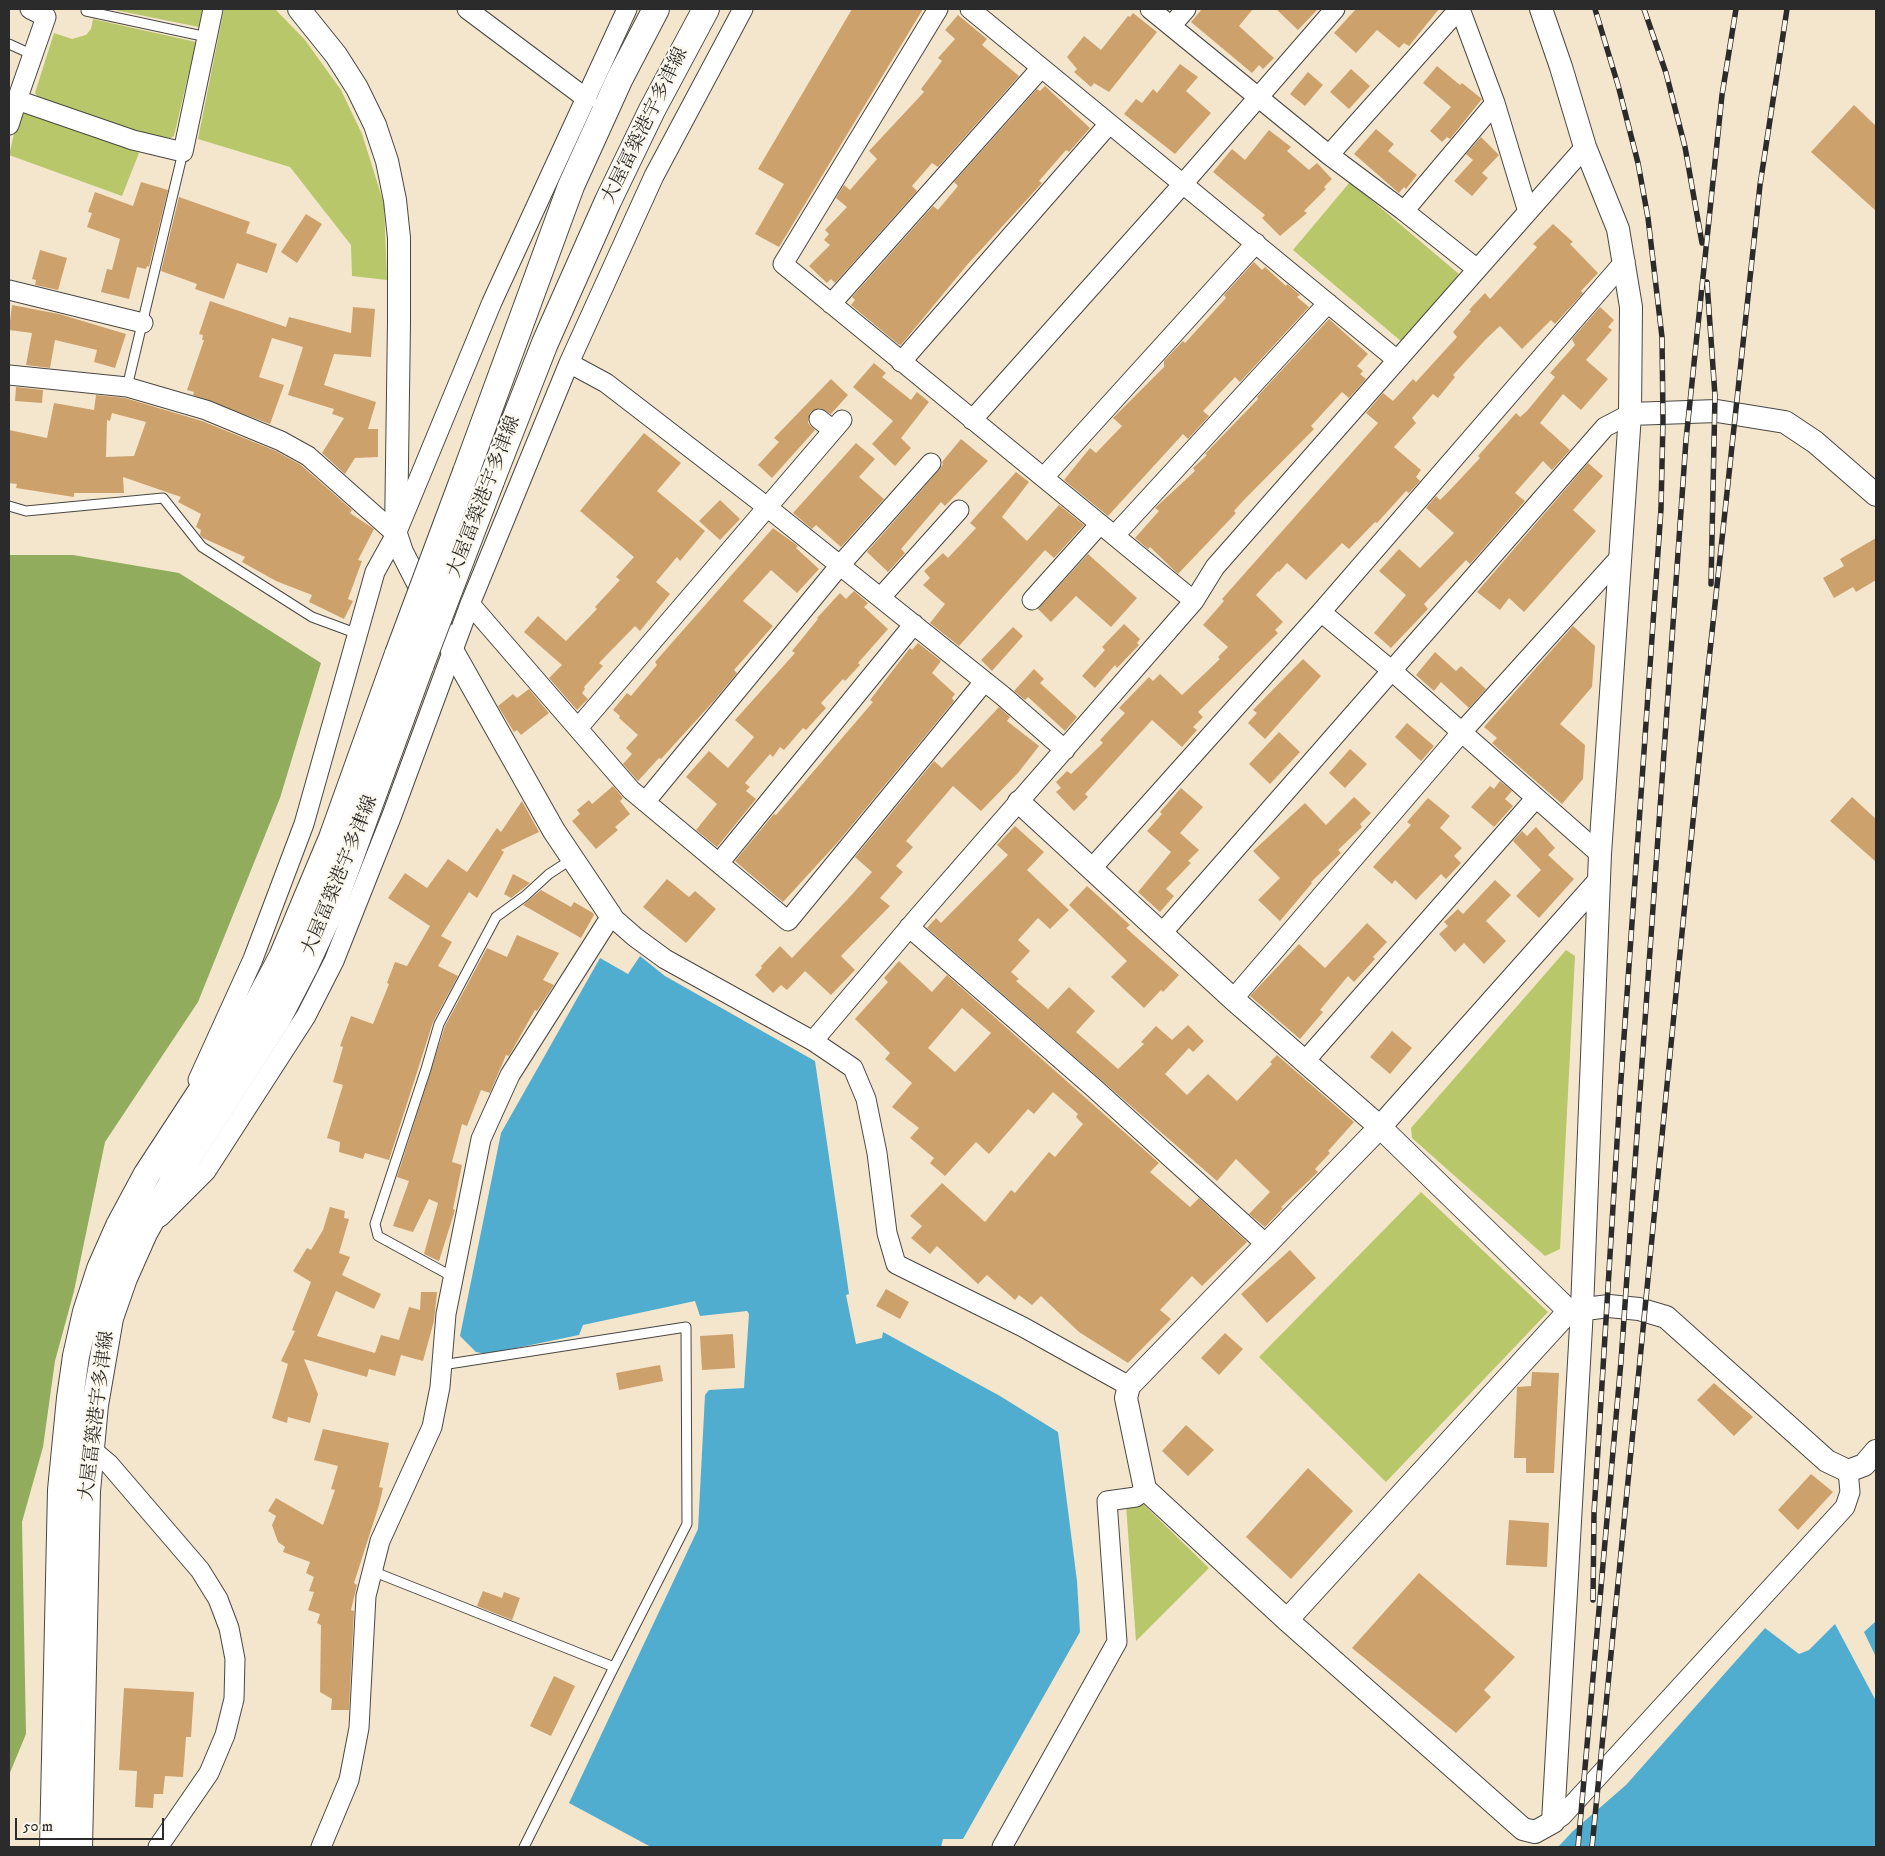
<!DOCTYPE html>
<meta charset="utf-8">
<style>
body{margin:0}
#map{position:relative;width:1885px;height:1856px;overflow:hidden;background:#f4e6cd;font-family:"IM FELL DW Pica",serif}
canvas{display:block}
.frame{position:absolute;inset:0;border:10px solid #2b2b2b;pointer-events:none}
.scale{position:absolute;left:15px;top:1818px;width:149px;height:22px;box-sizing:border-box;border:2px solid #2b2b2b;border-top:0;padding-left:6px;font-size:15px;line-height:18px;white-space:nowrap;color:#2b2b2b;-webkit-text-stroke:4px #fbf7ec;paint-order:stroke}
</style>
<div id="map">
<canvas width="1885" height="1856"></canvas>
<div class="frame"></div>
<div class="scale">50 m</div>
</div>
<script>
const context = document.querySelector('canvas').getContext('2d');
context.lineJoin = 'round';
function fill(path, color) { context.fillStyle = color; context.fill(path, 'evenodd'); }
const poly = rows => new Path2D(rows.map(r => 'M' + r).join(''));
function stroke(path, color, width, dash) { context.strokeStyle = color; context.lineWidth = width; context.lineCap = dash ? 'butt' : 'round'; context.setLineDash(dash || []); context.stroke(path); }
function drawText(font, color, halo, rows, align = 'center') {
  context.font = font + ' "IM FELL DW Pica","Noto Serif JP",serif'; context.lineWidth = 4; context.setLineDash([]); context.textBaseline = 'middle'; context.strokeStyle = halo; context.fillStyle = color; for (const [text, x, y, turn = 0] of rows) {
    context.save(); context.translate(x, y); context.rotate((+turn || 0) * Math.PI / 180); context.textAlign = isNaN(turn) ? turn : align; if (halo) context.strokeText(text, 0, 0); context.fillText(text, 0, 0); context.restore();
  }
}
fill(poly([
 [110,9,202,9,199,27],
 [224,9,275,9,305,40,341,90,362,134,384,204,387,280,352,276,351,245,290,167,198,139],
 [93,19,196,42,174,136,165,141,39,99,35,93,54,33,72,39,86,35,91,29],
 [32,110,93,132,139,153,122,196,9,155,18,117],
 [1350,182,1459,274,1402,342,1293,250],
 [1566,950,1575,956,1560,1249,1545,1256,1412,1138,1411,1128],
 [1421,1192,1548,1312,1386,1482,1259,1357],
 [1142,1503,1209,1568,1136,1641,1126,1505]
]), '#b7c769');
fill(poly([
 [9,555,73,555,179,573,321,663,280,798,198,1002,105,1142,74,1291,55,1361,43,1447,22,1522,26,1734,9,1775]
]), '#91ac5d');
fill(poly([
 [640,956,665,976,815,1061,849,1294,846,1295,856,1344,882,1338,883,1332,1000,1396,1058,1432,1077,1581,1080,1632,963,1839,943,1839,941,1847,651,1847,569,1803,698,1529,705,1395,709,1390,744,1388,749,1314,747,1311,700,1316,695,1301,583,1325,579,1335,487,1354,476,1352,460,1336,501,1133,600,958,628,974],
 [1876,1621,1876,1657,1864,1632],
 [1835,1624,1876,1701,1876,1847,1558,1847,1573,1831,1626,1785,1765,1628,1799,1654,1809,1650]
]), '#51adcf');
fill(poly([
 [852,9,923,9,779,247,755,234,784,184,758,169],
 [1202,9,1253,9,1239,26,1274,58,1263,69,1259,65,1252,73,1191,22],
 [1276,9,1318,9,1298,30],
 [1356,9,1439,9,1409,46,1404,43,1399,48,1377,30,1356,53,1334,33],
 [1133,13,1157,32,1109,92,1094,83,1091,87,1074,72,1077,69,1067,57,1084,36,1101,50,1128,16,1130,17],
 [958,15,987,39,982,45,1019,76,938,167,932,163,912,186,917,191,835,283,831,279,827,283,809,266,830,245,824,240,829,234,825,230,847,207,836,198,844,185,850,190,877,159,869,151,924,92,921,89,942,61,938,58,955,39,945,30],
 [1180,64,1198,77,1186,91,1211,113,1175,154,1124,114,1136,99,1142,103,1153,89,1157,93],
 [1437,66,1460,85,1462,83,1482,99,1450,139,1447,137,1442,142,1430,131,1451,107,1423,83],
 [1351,69,1370,86,1349,109,1330,92],
 [1308,72,1323,85,1305,106,1290,94],
 [1045,86,1090,128,1069,152,1066,150,1039,181,1042,183,967,265,901,345,898,344,851,305,855,300,852,297,933,206,938,210,958,186,954,182,1037,89,1040,91],
 [1854,105,1876,126,1876,211,1811,152],
 [1376,129,1394,144,1388,151,1417,175,1406,189,1404,187,1399,193,1354,154],
 [1269,130,1291,147,1287,151,1309,170,1317,163,1332,179,1324,187,1326,189,1304,211,1307,213,1280,236,1262,218,1265,215,1213,172,1232,149,1245,160],
 [1481,137,1499,155,1482,173,1488,178,1472,196,1454,181,1473,160,1466,154],
 [141,182,168,190,149,267,147,266,146,269,137,267,129,299,101,292,107,269,112,270,120,239,87,227,92,213,88,212,95,192,133,206],
 [179,197,250,222,246,233,277,244,267,273,237,263,224,299,195,289,197,284,161,271],
 [306,214,322,224,297,263,281,252],
 [1553,224,1573,242,1570,244,1598,273,1581,291,1583,293,1555,324,1551,320,1522,349,1500,326,1486,339,1453,375,1455,377,1438,398,1433,394,1412,418,1416,423,1394,447,1421,470,1416,477,1420,481,1409,493,1406,491,1377,523,1375,522,1349,549,1342,543,1306,580,1287,563,1279,572,1278,571,1256,595,1283,622,1275,630,1278,633,1198,712,1203,717,1193,727,1197,730,1182,747,1152,720,1085,794,1088,797,1074,811,1056,792,1061,788,1056,782,1067,771,1071,774,1103,743,1100,740,1125,713,1119,708,1149,677,1153,681,1160,674,1182,695,1220,659,1218,657,1228,647,1203,625,1224,601,1222,599,1378,423,1366,413,1383,393,1393,401,1413,379,1416,382,1457,337,1453,332,1471,311,1469,310,1485,293,1490,299,1537,247,1533,244],
 [40,250,67,258,58,290,35,285,36,280,32,279],
 [1254,262,1262,270,1265,267,1286,286,1287,284,1300,295,1297,297,1309,307,1240,382,1235,377,1203,411,1209,416,1188,439,1183,434,1108,516,1064,480,1090,448,1096,453,1122,426,1113,418,1164,367,1164,361,1183,341,1185,343,1226,298,1224,295],
 [210,301,286,327,289,317,351,333,353,307,375,309,371,357,334,354,324,385,376,402,368,429,378,429,378,457,355,458,345,474,322,453,344,418,332,414,334,409,288,395,303,347,272,338,259,377,284,385,270,424,193,395,194,392,187,390,204,340,202,340,203,335,199,334],
 [12,305,59,314,126,334,115,368,94,362,97,350,55,340,50,368,26,365,32,333,9,330],
 [1600,307,1614,320,1608,327,1612,330,1586,360,1608,379,1581,410,1563,394,1540,423,1570,450,1552,470,1543,461,1515,493,1525,501,1470,564,1466,560,1424,604,1428,609,1391,648,1374,633,1406,595,1379,571,1399,549,1420,568,1454,533,1426,508,1436,496,1440,500,1450,490,1480,458,1478,456,1516,413,1520,417,1527,411,1555,377,1550,373,1575,345,1572,339],
 [1329,319,1368,354,1357,366,1363,371,1360,374,1366,379,1349,398,1342,392,1311,426,1314,429,1242,502,1234,511,1236,513,1178,574,1150,547,1148,549,1135,538,1159,511,1155,508,1195,471,1193,468,1207,455,1205,454,1258,399,1257,397],
 [874,363,886,373,882,377,911,400,917,392,929,402,901,438,911,448,895,466,872,444,893,421,853,387],
 [831,379,848,395,831,414,820,408,810,412,808,423,815,430,772,478,758,465,779,442,774,438],
 [16,387,43,390,42,403,15,401],
 [96,395,125,398,202,421,276,451,301,465,352,510,350,513,374,529,358,560,362,561,348,599,353,601,344,619,309,602,312,595,276,581,242,562,245,557,203,538,200,535,201,530,196,527,201,514,178,502,181,497,123,477,124,493,74,493,74,497,16,488,17,484,9,483,9,430,47,438,54,403,94,410],
 [112,413,146,422,134,456,106,457,107,420,110,421],
 [644,433,681,463,657,491,705,531,680,561,677,557,656,582,670,594,640,631,635,626,599,663,603,666,584,687,585,689,582,693,588,699,577,710,549,678,562,665,524,632,538,616,566,641,597,609,595,607,620,580,616,577,634,557,580,511],
 [961,439,988,461,945,506,941,502,901,549,905,553,888,572,867,552,939,470,943,464,942,462],
 [856,443,875,459,859,477,884,499,841,547,816,525,812,529,793,513],
 [1588,463,1603,476,1573,510,1596,531,1524,612,1509,598,1500,610,1477,592],
 [1016,472,1029,482,1002,517,1027,541,1059,505,1084,525,1054,558,1045,550,959,646,930,623,945,604,923,585,930,578,924,571,943,553,948,558,976,528,970,523],
 [720,500,740,519,720,540,699,521],
 [773,528,798,546,796,548,819,569,797,593,771,570,743,601,773,626,734,670,737,673,712,703,661,759,659,758,638,781,623,764,632,754,626,748,638,735,619,718,620,716,613,710,627,693,631,696,657,665,655,662],
 [1876,538,1876,580,1856,592,1853,587,1834,598,1823,578,1844,566,1840,559],
 [1088,554,1137,598,1111,627,1076,596,1051,622,1038,609],
 [854,591,868,603,864,607,888,629,858,663,860,665,845,681,843,679,821,703,826,708,806,730,803,728,784,750,780,747,773,757,770,754,745,783,750,787,746,791,756,799,717,847,696,830,717,804,686,777,709,751,728,768,754,737,735,720,795,653,792,651,818,619,817,618,840,593,846,599],
 [1124,624,1140,639,1137,643,1139,645,1117,668,1115,665,1095,688,1082,676,1105,650,1102,647],
 [1573,626,1595,646,1592,687,1560,724,1585,745,1583,779,1562,804,1492,743,1497,738,1484,727],
 [1013,627,1023,636,992,671,981,660],
 [918,643,941,661,932,673,955,694,952,698,954,701,838,842,783,902,735,861,774,814,776,815,873,702,870,700,910,648,912,650],
 [1435,652,1456,671,1461,666,1486,689,1469,708,1441,682,1434,691,1416,675],
 [1303,659,1321,676,1265,739,1248,723,1257,713,1253,710],
 [1034,669,1044,679,1040,683,1077,717,1065,731,1028,697,1025,700,1014,691],
 [529,689,549,713,521,735,517,730,514,732,498,706,513,694,517,698],
 [999,707,1010,717,1007,721,1039,746,1018,773,981,811,953,786,906,841,913,847,896,866,903,872,880,898,890,906,841,956,855,970,831,995,805,971,787,990,781,985,773,993,755,975,762,968,761,966,780,946,792,958,847,900,872,872,855,857,934,761,942,768],
 [1407,723,1434,746,1421,761,1395,737],
 [1279,732,1300,752,1270,784,1249,764],
 [1350,749,1367,764,1345,788,1329,773],
 [1500,781,1512,791,1505,799,1513,806,1494,827,1471,807,1490,786,1494,789],
 [613,786,623,798,620,801,630,814,615,827,618,830,596,849,572,821,580,814,577,810,589,800,592,804],
 [1181,788,1203,807,1180,833,1199,850,1188,861,1191,863,1166,889,1174,896,1160,912,1138,892,1171,852,1147,831,1162,814,1160,812],
 [1354,797,1371,813,1360,824,1362,827,1338,850,1341,853,1311,882,1312,883,1280,921,1258,900,1280,878,1253,851,1305,803,1326,825],
 [1852,797,1876,819,1876,862,1830,821],
 [1428,798,1450,816,1440,828,1462,848,1454,856,1461,863,1446,879,1441,874,1416,900,1395,880,1392,884,1373,867,1411,825,1407,822],
 [522,801,539,832,501,850,504,852,477,898,469,892,441,936,452,942,438,966,458,976,433,1022,389,1160,365,1153,363,1159,339,1152,340,1142,327,1138,343,1085,333,1082,343,1047,340,1046,351,1016,373,1024,389,984,387,983,395,962,407,966,430,926,388,898,405,873,427,888,448,859,467,872,497,828,501,832],
 [1015,826,1044,852,1027,870,1069,910,1050,929,1038,918,1018,940,1030,951,1011,972,1019,979,1016,981,1048,1009,1069,987,1095,1011,1076,1032,1118,1069,1144,1044,1141,1042,1156,1026,1172,1040,1188,1025,1204,1041,1193,1052,1189,1048,1165,1074,1187,1095,1208,1074,1237,1101,1272,1064,1270,1062,1277,1055,1354,1122,1328,1151,1330,1153,1315,1169,1318,1172,1281,1207,1283,1208,1265,1227,1249,1214,1270,1192,1236,1159,1217,1181,927,928,936,918,941,923,1008,855,997,845],
 [1536,827,1555,848,1548,855,1574,879,1539,918,1516,896,1541,870,1513,841,1522,831,1527,836],
 [513,874,530,883,511,898,504,894],
 [667,879,689,897,695,891,716,909,686,943,643,907],
 [1495,880,1511,895,1486,921,1506,941,1484,964,1464,943,1455,952,1439,934,1448,926,1444,922,1458,909,1463,914],
 [1087,886,1130,925,1126,928,1179,975,1163,992,1161,990,1144,1008,1111,977,1127,961,1069,905],
 [541,890,571,907,574,902,593,913,594,915,581,938,523,905],
 [1367,923,1387,942,1373,957,1375,959,1354,982,1348,976,1320,1010,1323,1012,1300,1039,1250,996,1299,944,1325,968],
 [517,935,559,953,543,980,554,985,537,1011,535,1010,509,1056,506,1055,490,1093,481,1090,467,1126,462,1124,452,1162,462,1165,453,1209,455,1210,439,1261,424,1254,438,1203,429,1199,413,1232,393,1226,409,1181,397,1177,445,1026,487,948,507,957],
 [899,961,932,992,947,975,1159,1163,1150,1172,1190,1207,1199,1198,1247,1242,1202,1286,1192,1276,1160,1310,1171,1319,1128,1363,1079,1332,1041,1296,1032,1305,1019,1295,1015,1300,987,1275,978,1284,937,1246,930,1254,911,1238,922,1226,910,1216,942,1183,985,1222,1011,1190,1015,1193,1049,1152,1055,1157,1083,1124,1076,1117,1078,1114,1053,1092,1034,1114,1028,1109,989,1154,976,1142,945,1176,930,1163,934,1158,910,1138,919,1128,892,1107,912,1083,885,1059,890,1053,855,1019,888,982,884,978],
 [962,1008,991,1033,955,1072,928,1048],
 [1392,1031,1412,1048,1390,1074,1370,1057],
 [330,1207,345,1211,344,1218,349,1219,339,1253,350,1257,342,1275,381,1294,374,1309,336,1291,317,1336,375,1353,381,1335,399,1340,409,1307,420,1310,421,1292,437,1292,434,1321,423,1361,401,1355,395,1376,369,1369,367,1377,304,1359,318,1394,310,1423,288,1417,287,1423,272,1418,288,1364,281,1361,295,1331,292,1330,311,1282,293,1271,307,1248,311,1250,323,1230],
 [1290,1250,1316,1278,1267,1323,1241,1294],
 [886,1289,909,1302,900,1319,876,1306],
 [1225,1333,1243,1349,1219,1375,1201,1358],
 [733,1334,735,1368,702,1370,700,1336],
 [660,1365,663,1381,619,1390,616,1373],
 [1532,1372,1559,1373,1554,1473,1526,1473,1526,1458,1514,1458,1517,1387,1531,1386],
 [1714,1383,1753,1417,1734,1436,1697,1400],
 [1186,1425,1214,1450,1188,1476,1162,1451],
 [323,1429,389,1443,379,1487,383,1488,379,1505,354,1583,357,1585,351,1610,354,1611,349,1710,331,1710,332,1699,320,1692,321,1625,317,1623,320,1614,308,1610,314,1592,309,1591,314,1577,306,1573,310,1562,283,1552,285,1547,278,1542,272,1525,276,1516,268,1511,276,1498,323,1525,335,1490,331,1489,338,1466,314,1460],
 [1308,1468,1353,1511,1291,1579,1246,1537],
 [1811,1474,1833,1492,1798,1530,1778,1510],
 [1509,1520,1549,1523,1547,1567,1506,1565],
 [1419,1573,1515,1657,1484,1690,1491,1697,1456,1733,1352,1648],
 [483,1591,502,1598,504,1592,520,1598,512,1620,477,1606],
 [554,1676,575,1686,551,1736,530,1726],
 [124,1688,194,1692,191,1737,186,1737,183,1777,165,1776,163,1794,154,1794,153,1808,135,1807,137,1771,119,1770]
]), '#cda16c');
const service = poly([
 [86,11,207,37],
 [9,44,33,55],
 [127,387,183,152],
 [9,506,26,511,163,498,202,547,312,617,358,634],
 [453,1277,378,1236,375,1224,426,1069,439,1024,496,917,525,896,549,874,572,859],
 [372,1571,614,1667,687,1524,686,1327,442,1365],
 [524,1847,614,1667]
]);
const minor = poly([
 [467,9,587,99],
 [938,9,783,264,1194,601],
 [970,9,1397,360],
 [1150,9,1329,155,1404,211,1477,269],
 [1460,9,1495,103,1528,212],
 [1171,26,1186,9],
 [17,100,46,17,30,9],
 [9,125,17,100,133,140,183,152,213,9],
 [1329,155,1459,9],
 [1404,211,1495,103],
 [9,290,143,323],
 [831,304,1041,68],
 [901,362,1109,124],
 [569,363,606,383,767,507,1003,696,1065,750],
 [9,375,127,387,206,410,281,441,308,456,396,534],
 [819,419,833,430],
 [972,420,1182,185,1335,9],
 [1044,477,1256,243],
 [1115,535,1328,303],
 [881,597,959,510],
 [1032,600,1100,524],
 [470,604,631,790,788,921,984,682],
 [1321,612,1391,670,1600,854],
 [578,728,842,420],
 [645,802,841,564,931,463],
 [719,863,914,624],
 [1092,868,1321,612,1625,261],
 [909,927,1094,1088,1267,1245],
 [1162,933,1605,427,1630,414],
 [1233,999,1461,733,1620,557],
 [813,1041,919,916,1194,601,1215,567,1585,147],
 [1304,1062,1535,799],
 [198,1080,253,959,304,824,375,572,396,534,492,302,627,9],
 [160,1217,206,1171,306,1016,334,961,392,815,470,604,569,363,654,176,743,9],
 [90,1448,109,1464,200,1570,218,1599,229,1628,235,1659,234,1699,225,1735,209,1773,158,1847],
 [1553,1822,1562,1816,1845,1507,1850,1492,1848,1471],
 [321,1847,349,1780,359,1728,366,1596,380,1541,432,1427,440,1387,446,1314,481,1139,510,1075,611,916,635,937,665,959,813,1041,853,1068,866,1099,877,1153,887,1233,896,1264,1023,1327,1129,1386],
 [1002,1847,1117,1642,1107,1501,1136,1497,1145,1489]
]);
const tertiary = poly([
 [299,9,336,55,357,88,375,125,387,161,395,200,399,238,399,322,396,534,402,552,452,650,554,831,611,916],
 [1541,9,1561,67,1585,147,1618,229,1631,307,1630,414,1600,854,1582,1309,1553,1822,1535,1832,1523,1829,1287,1620,1145,1489,1126,1398,1129,1386,1380,1127,1599,881],
 [1630,414,1717,411,1785,422,1815,442,1876,495],
 [1019,802,1233,999,1380,1127,1569,1311],
 [1287,1620,1569,1311,1609,1306,1639,1309,1666,1317,1827,1461,1848,1471,1864,1465,1876,1451]
]);
const secondary = poly([
 [466,472,571,186,620,78,656,9],
 [491,481,545,343,608,201,652,110,706,9],
 [53,1847,61,1490,70,1398,76,1356,86,1312,100,1269,119,1226,147,1174,251,1015,282,957,332,838,398,654],
 [79,1847,87,1491,95,1405,110,1318,124,1278,144,1233,172,1183,277,1020,305,966,331,910,421,664]
]);
stroke(service, '#494743', 11);
stroke(minor, '#494743', 21);
stroke(tertiary, '#494743', 24);
stroke(secondary, '#494743', 28);
stroke(service, '#fff', 9);
stroke(minor, '#fff', 19);
stroke(tertiary, '#fff', 22);
stroke(secondary, '#fff', 26);
const rail = poly([
 [1644,9,1666,73,1685,147,1702,243],
 [1707,282,1715,396,1711,584],
 [1593,1600,1594,1513,1620,1094,1661,509,1663,420,1662,337,1648,218,1638,163,1618,85,1595,9],
 [1578,1847,1621,1361,1686,440,1722,95,1736,9],
 [1592,1847,1707,679,1760,185,1787,9]
]);
stroke(rail, '#2b2b2b', 5.5);
stroke(rail, '#fbf7ec', 4, [11]);
const secondaryBridge = poly([
 [398,654,466,472],
 [421,664,491,481]
]);
stroke(secondaryBridge, '#494743', 28, []);
stroke(secondaryBridge, '#fff', 26);
drawText('19px', '#2b2b2b', '#fbf7ec', [
 ["大屋冨築港宇多津線",646,126,-64],
 ["大屋冨築港宇多津線",485,497,-69],
 ["大屋冨築港宇多津線",341,876,-68],
 ["大屋冨築港宇多津線",98,1416,-83]
]);
</script>
